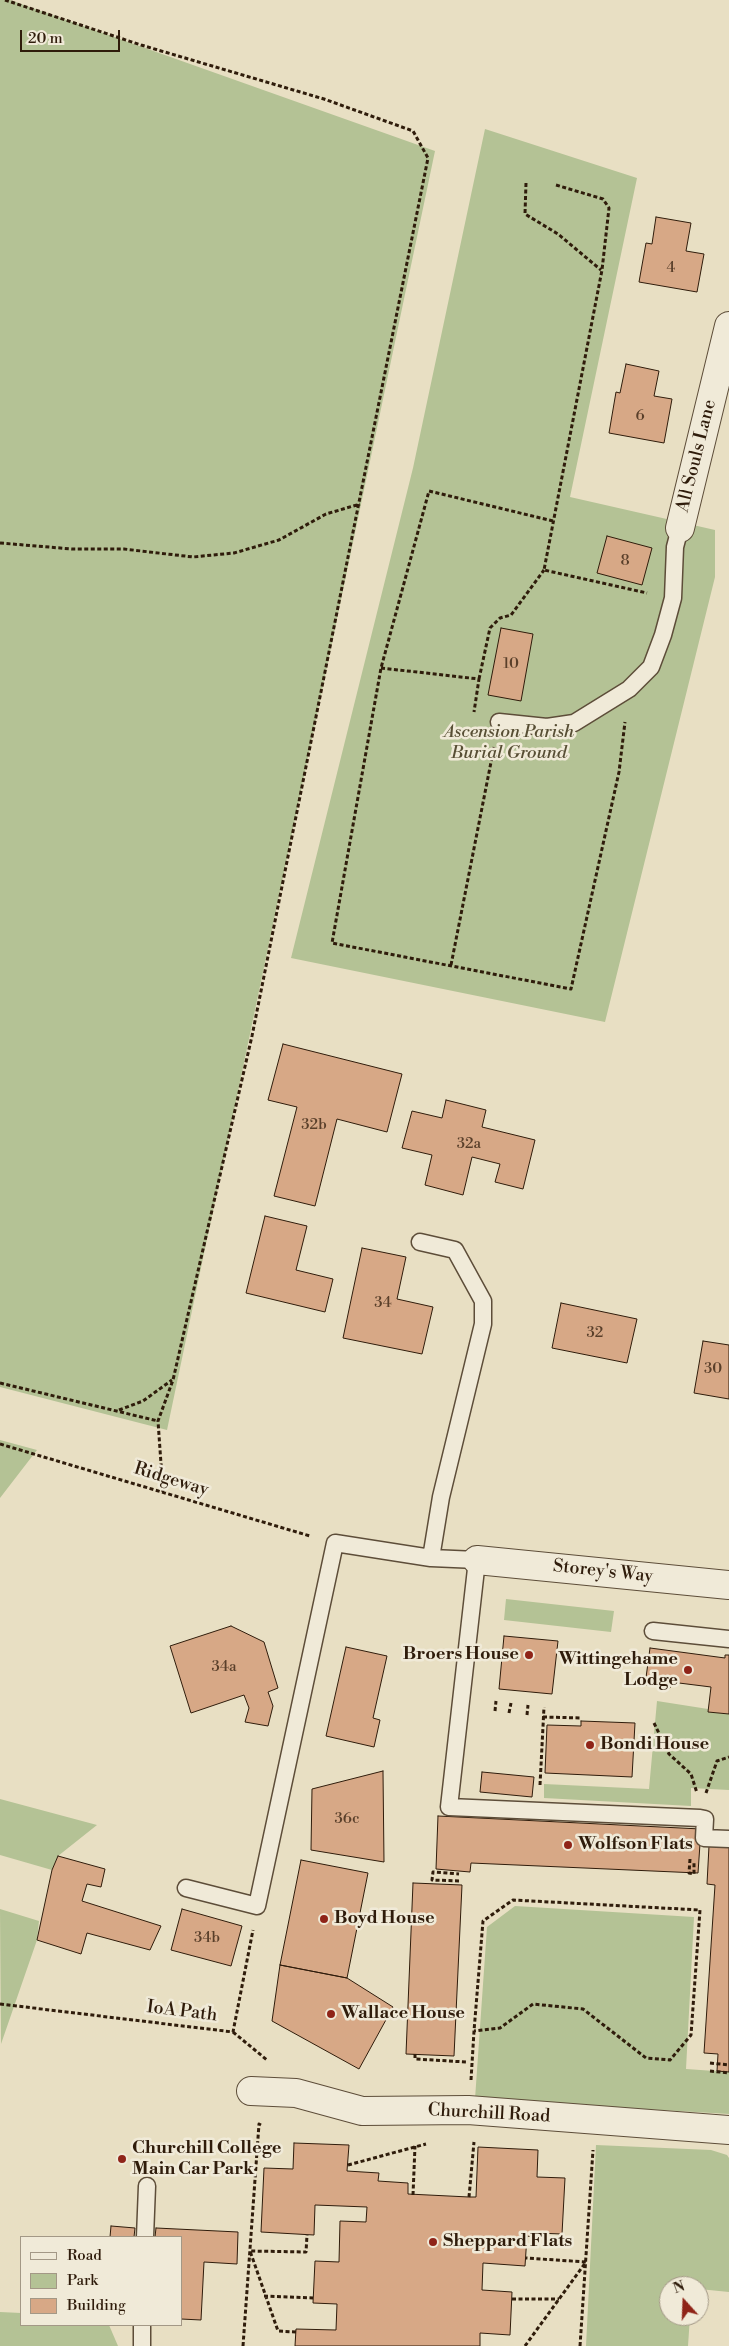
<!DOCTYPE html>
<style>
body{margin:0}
#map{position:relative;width:729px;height:2346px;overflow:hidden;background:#e8dfc3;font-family:"Libre Bodoni",serif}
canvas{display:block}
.legend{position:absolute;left:20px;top:2236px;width:162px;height:90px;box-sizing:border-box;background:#f0ead8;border:1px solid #a39886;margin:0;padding:6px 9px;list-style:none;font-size:15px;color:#2f1c0b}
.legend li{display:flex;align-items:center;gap:10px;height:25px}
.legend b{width:25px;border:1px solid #a39886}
.north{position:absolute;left:659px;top:2276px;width:50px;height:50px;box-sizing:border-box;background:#f0ead8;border:1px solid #a39886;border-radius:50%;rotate:340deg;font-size:14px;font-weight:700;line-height:20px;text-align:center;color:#2f1c0b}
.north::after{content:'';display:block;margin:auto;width:18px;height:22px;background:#8f2418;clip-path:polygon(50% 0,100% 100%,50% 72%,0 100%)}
.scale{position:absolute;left:20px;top:30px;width:100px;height:22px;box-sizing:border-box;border:2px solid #2f1c0b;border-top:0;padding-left:6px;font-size:15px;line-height:18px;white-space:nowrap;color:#2f1c0b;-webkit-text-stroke:4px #f0ead8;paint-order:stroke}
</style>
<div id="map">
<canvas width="729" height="2346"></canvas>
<ul class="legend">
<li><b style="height:6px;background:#f0ead8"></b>Road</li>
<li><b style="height:14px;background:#b4c295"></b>Park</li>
<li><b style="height:14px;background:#d7a886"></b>Building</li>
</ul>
<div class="north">N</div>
<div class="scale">20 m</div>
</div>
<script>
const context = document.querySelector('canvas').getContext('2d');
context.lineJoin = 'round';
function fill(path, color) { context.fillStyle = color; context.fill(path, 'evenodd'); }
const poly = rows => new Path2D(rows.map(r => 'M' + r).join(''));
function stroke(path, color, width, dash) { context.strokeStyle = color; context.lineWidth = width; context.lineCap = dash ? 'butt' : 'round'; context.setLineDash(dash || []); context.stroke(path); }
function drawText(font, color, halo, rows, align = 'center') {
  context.font = font + ' "Libre Bodoni",serif'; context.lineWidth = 5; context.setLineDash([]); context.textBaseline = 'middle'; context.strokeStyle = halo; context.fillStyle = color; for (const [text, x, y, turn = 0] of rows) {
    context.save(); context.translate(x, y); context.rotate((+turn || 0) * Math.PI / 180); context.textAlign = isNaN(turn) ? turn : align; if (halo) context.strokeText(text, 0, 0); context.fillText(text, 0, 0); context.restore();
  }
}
fill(poly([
 [0,0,10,0,435,151,167,1430,0,1387],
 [485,129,637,178,570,497,715,530,715,577,605,1022,291,958,413,468],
 [0,1440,37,1450,0,1498],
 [506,1599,614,1611,611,1632,504,1620],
 [657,1701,708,1709,708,1712,729,1714,729,1790,691,1788,691,1806,544,1798,544,1784,649,1789],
 [0,1799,97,1825,58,1856,52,1870,0,1855],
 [515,1906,694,1917,686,2069,729,2072,729,2114,475,2099,487,1927],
 [0,1909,39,1921,37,1940,1,2044],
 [596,2145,711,2150,727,2155,729,2158,729,2292,699,2289,699,2286,669,2286,669,2316,690,2316,688,2346,586,2346],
 [0,2312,21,2313,21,2325,109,2325,118,2346,0,2346]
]), '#b4c295');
const building = poly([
 [656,217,691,223,686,251,704,254,697,292,639,282,646,243,652,244,656,217],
 [626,364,659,371,654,396,672,399,664,443,609,433,616,392,620,393,626,364],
 [607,536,652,548,642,585,597,573,607,536],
 [501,628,533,634,521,701,488,695,501,628],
 [283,1044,402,1074,387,1132,337,1119,315,1206,274,1196,297,1107,268,1100,283,1044],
 [446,1100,486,1110,482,1127,535,1140,523,1189,495,1182,500,1164,472,1157,463,1195,425,1185,432,1155,402,1148,412,1111,442,1118,446,1100],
 [265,1216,307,1226,296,1270,333,1279,325,1312,246,1293,265,1216],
 [362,1248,406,1257,397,1299,433,1307,422,1354,343,1338,362,1248],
 [561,1303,637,1319,627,1363,552,1348,561,1303],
 [703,1341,729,1345,729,1399,694,1393,703,1341],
 [231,1626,264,1642,278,1688,268,1692,273,1706,268,1726,245,1722,249,1708,244,1695,191,1713,170,1646,231,1626],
 [504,1636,558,1641,552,1694,499,1689,504,1636],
 [346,1647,387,1656,373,1718,380,1720,374,1747,326,1736,346,1647],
 [650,1648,725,1658,725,1655,729,1655,729,1714,708,1712,711,1687,671,1682,670,1688,645,1685,650,1648],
 [581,1721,635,1723,632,1777,545,1773,547,1725,581,1726,581,1721],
 [383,1771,384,1862,311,1850,312,1789,383,1771],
 [482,1772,534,1777,532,1797,480,1792,482,1772],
 [438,1816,701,1829,698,1873,471,1863,470,1872,436,1869,438,1816],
 [709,1846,729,1847,729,2072,717,2071,718,2054,704,2053,715,1885,707,1884,709,1846],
 [58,1856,105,1869,101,1887,87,1884,82,1901,161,1926,150,1950,87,1933,81,1954,37,1940,52,1870,58,1856],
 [301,1860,368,1873,347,1978,280,1965,301,1860],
 [413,1883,462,1885,454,2056,406,2054,413,1883],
 [182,1909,242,1926,231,1966,171,1950,182,1909],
 [280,1965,347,1978,393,2007,359,2069,272,2021,280,1965],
 [294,2143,349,2145,347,2171,379,2173,378,2181,408,2183,408,2194,469,2197,476,2197,478,2147,538,2150,537,2177,565,2178,562,2234,535,2233,534,2237,527,2236,525,2266,483,2263,482,2290,512,2292,510,2335,480,2333,480,2346,295,2346,296,2329,336,2330,337,2304,313,2303,315,2261,339,2262,340,2221,366,2222,367,2207,315,2205,314,2235,261,2232,264,2168,293,2169,294,2143],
 [111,2226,135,2228,134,2237,110,2237,111,2226],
 [156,2228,238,2232,237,2264,204,2262,201,2320,181,2319,181,2237,155,2237,156,2228]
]);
fill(building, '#d7a886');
stroke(building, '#2f1c0b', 1);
const lane = poly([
 [499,722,547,727,574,723,629,689,651,667,663,635,673,598,675,547,680,528],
 [420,1242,455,1250,483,1301,483,1324,441,1497,431,1558],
 [653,1631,729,1639],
 [186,1888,257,1906,335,1543,431,1558,477,1560,449,1807,700,1818,705,1819,704,1838,729,1839],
 [145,2237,147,2186],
 [142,2325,142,2346]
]);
const street = poly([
 [680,528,729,326],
 [477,1560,729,1585],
 [251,2091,296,2093,362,2111,468,2110,729,2130]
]);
stroke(lane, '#5d4d39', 19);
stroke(street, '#5d4d39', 30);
stroke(poly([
 [5,0,141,45,324,99,413,131,428,158,252,1036,173,1380,158,1421,163,1492],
 [526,183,525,214,558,234,601,270],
 [556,185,603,199,609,208,602,270,544,570,647,593],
 [553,521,429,491,381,668,332,943,571,989,619,772,625,722],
 [0,543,72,549,124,549,193,557,234,553,279,540,326,514,360,504],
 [381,668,479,679,474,712],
 [479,679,490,628,500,618,511,615,544,570],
 [451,965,494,747],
 [0,1383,158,1421],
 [119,1410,143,1401,172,1380],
 [0,1444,310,1536],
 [495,1711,496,1701],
 [509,1713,511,1703],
 [527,1715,528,1705],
 [543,1717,582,1718],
 [654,1723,669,1754,691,1774,697,1793],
 [540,1785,544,1707],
 [706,1793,717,1761,729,1757],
 [690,1859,689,1873,694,1874,694,1861],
 [459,1881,432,1880,433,1872,459,1874],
 [0,2004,233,2032,253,1930],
 [233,2032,267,2060],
 [415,2054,415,2059,466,2062],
 [710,2063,729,2065],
 [710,2071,729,2073],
 [471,2080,474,2031,483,1921,513,1900,700,1910,691,2035,670,2060,646,2058,583,2009,533,2004,500,2028,474,2031],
 [348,2165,426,2144],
 [413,2195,415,2146],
 [469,2197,474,2142],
 [264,2296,313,2298],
 [512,2299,559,2299],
 [296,2332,278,2331,250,2251,306,2252,307,2235],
 [243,2346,259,2124,261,2125],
 [525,2346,586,2262,526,2258],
 [580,2346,593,2150]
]), '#2f1c0b', 3, [4, 2.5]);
stroke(lane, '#f0ead8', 16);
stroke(street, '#f0ead8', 28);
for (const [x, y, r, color] of [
 [529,1655,5,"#8f2418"],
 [688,1670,5,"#8f2418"],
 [590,1745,5,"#8f2418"],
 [568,1845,5,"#8f2418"],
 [324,1919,5,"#8f2418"],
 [331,2014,5,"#8f2418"],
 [122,2159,5,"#8f2418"],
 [433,2242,5,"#8f2418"]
]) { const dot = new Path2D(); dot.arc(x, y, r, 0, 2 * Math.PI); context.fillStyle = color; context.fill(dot); stroke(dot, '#f0ead8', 2); }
drawText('15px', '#593f2a', null, [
 ["4",671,268],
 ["6",640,416],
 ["8",625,561],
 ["10",511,664],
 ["32b",314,1125],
 ["32a",469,1144],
 ["34",383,1303],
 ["32",595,1333],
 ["30",713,1369],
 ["34a",224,1667],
 ["36c",347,1819],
 ["34b",207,1938]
]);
drawText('18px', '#2f1c0b', '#f0ead8', [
 ["All Souls Lane",697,456,-76],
 ["Ridgeway",171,1480,17],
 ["Storey's Way",603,1572,6],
 ["IoA Path",182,2012,7],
 ["Churchill Road",489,2114,3]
]);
drawText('italic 18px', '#574e34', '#f0ead8', [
 ["Ascension Parish",509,733],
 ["Burial Ground",509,754]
]);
drawText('bold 18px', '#2f1c0b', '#f0ead8', [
 ["Broers House",519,1655,"right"],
 ["Wittingehame",678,1660,"right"],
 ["Lodge",678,1681,"right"],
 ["Bondi House",600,1745],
 ["Wolfson Flats",578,1845],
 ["Boyd House",334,1919],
 ["Wallace House",341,2014],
 ["Churchill College",132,2149],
 ["Main Car Park",132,2170],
 ["Sheppard Flats",443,2242]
], 'left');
</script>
